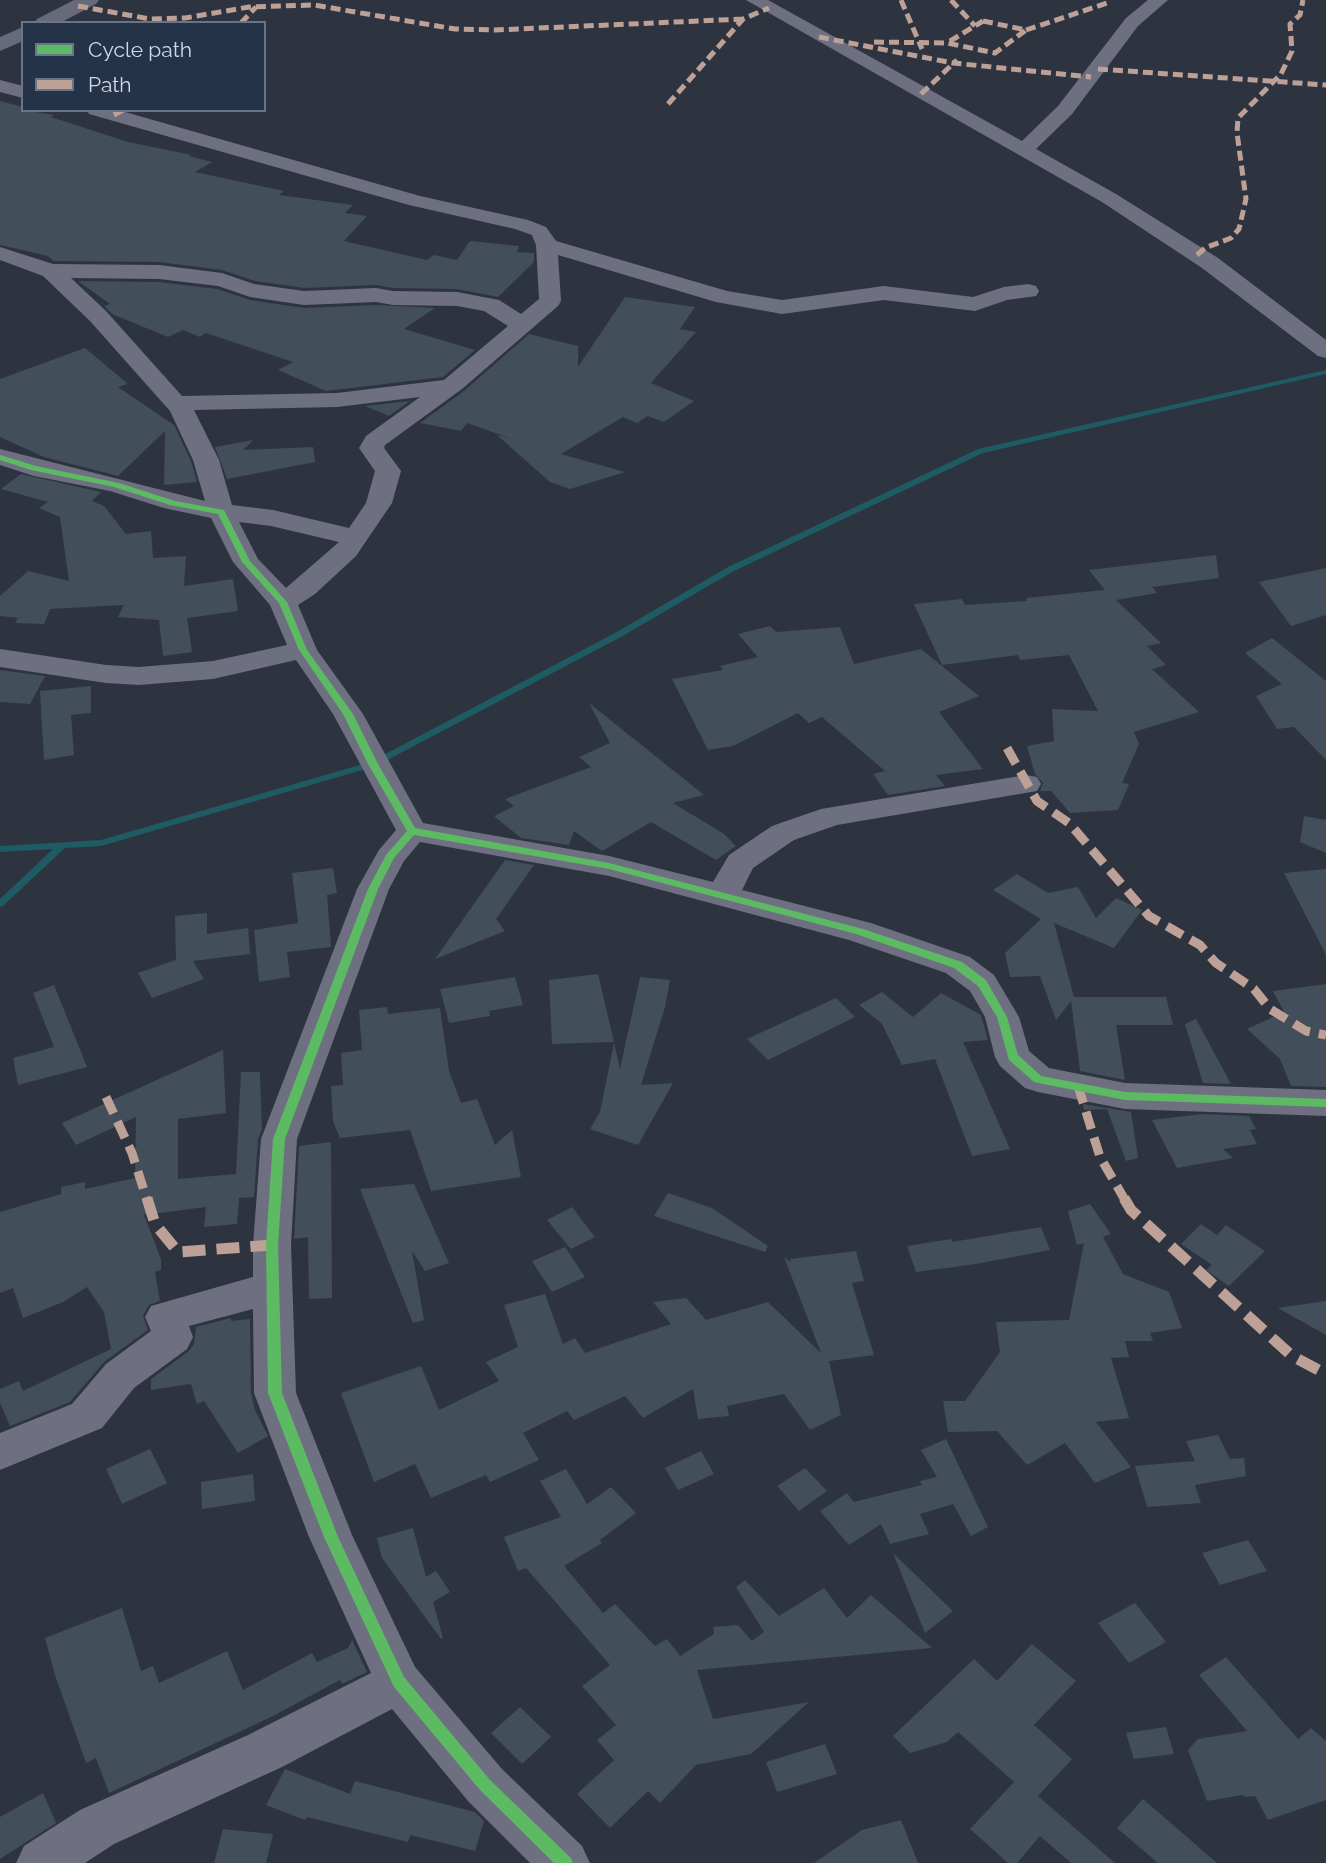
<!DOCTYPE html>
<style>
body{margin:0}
#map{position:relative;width:1326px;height:1863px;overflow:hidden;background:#2d3440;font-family:Raleway,sans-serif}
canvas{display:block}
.legend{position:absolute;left:21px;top:21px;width:245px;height:91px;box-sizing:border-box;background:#253348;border:2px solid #697587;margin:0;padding:9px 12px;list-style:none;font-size:21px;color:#cfd8e6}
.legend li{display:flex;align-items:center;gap:14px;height:35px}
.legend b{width:35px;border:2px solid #697587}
</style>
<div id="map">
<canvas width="1326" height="1863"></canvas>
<ul class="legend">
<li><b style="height:9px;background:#5cba63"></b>Cycle path</li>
<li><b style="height:9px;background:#bda197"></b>Path</li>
</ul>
</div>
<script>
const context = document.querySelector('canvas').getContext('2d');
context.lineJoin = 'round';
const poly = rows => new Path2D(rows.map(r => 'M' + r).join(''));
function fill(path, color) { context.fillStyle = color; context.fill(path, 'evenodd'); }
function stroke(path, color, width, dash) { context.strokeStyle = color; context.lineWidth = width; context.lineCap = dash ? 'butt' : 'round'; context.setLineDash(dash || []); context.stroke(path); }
fill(poly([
 [1326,370,1326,374,983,453,734,571,621,637,376,766,101,846,65,848,3,906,0,907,0,899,53,849,0,852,0,846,101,840,370,762,615,633,728,567,978,449,1326,370]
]), '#1e5b63');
fill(poly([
 [0,101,23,107,23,110,54,115,51,117,128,142,192,155,189,156,212,162,195,172,284,191,279,195,353,205,345,213,367,216,344,241,427,260,434,255,457,260,470,241,519,246,517,252,534,253,534,262,498,297,457,289,393,288,376,285,304,288,255,281,222,270,159,262,54,261,48,256,0,245],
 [78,281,159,282,217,289,250,300,304,308,376,305,435,308,404,329,475,350,443,377,326,391,278,370,293,362,206,333,200,337,183,330,168,337,112,314,104,306,110,304],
 [625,297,695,307,680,329,696,332,651,383,694,401,664,422,648,416,637,423,623,417,561,454,625,472,570,489,550,482,497,435,512,439,467,423,461,431,420,423,464,391,529,334,578,346,578,367],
 [85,348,128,384,118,387,174,425,191,461,197,482,164,485,165,431,118,476,44,457,0,437,0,379],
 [410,401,389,416,365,406],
 [253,440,243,450,313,447,315,462,227,479,215,447],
 [21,474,101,492,92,501,104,506,126,534,151,531,153,558,186,556,184,586,233,579,238,611,187,618,192,652,163,656,159,620,118,617,124,605,50,609,44,624,15,623,18,618,0,616,0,596,28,571,69,581,60,517,39,508,48,502,1,489],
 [1216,555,1219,578,1152,587,1157,593,1116,600,1161,643,1147,646,1166,665,1152,669,1199,712,1134,732,1139,744,1122,783,1129,784,1118,810,1070,813,1051,791,1040,791,1043,783,1035,774,1027,746,1054,741,1052,709,1098,711,1069,655,1020,660,1018,655,942,665,914,604,962,599,965,605,1027,601,1026,598,1105,590,1089,570],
 [1326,568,1326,615,1291,626,1259,582],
 [770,626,776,632,840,627,854,664,921,649,979,696,939,712,983,769,936,775,945,786,888,795,873,774,885,771,822,717,809,723,798,713,733,746,708,750,672,679,723,670,720,666,758,657,738,634],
 [1272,638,1326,681,1326,760,1294,727,1277,729,1256,696,1282,684,1245,653],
 [0,670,45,676,30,704,0,702],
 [91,686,91,713,71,715,74,755,44,760,40,691],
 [589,703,704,795,673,803,724,834,736,846,716,860,651,822,602,851,574,831,569,845,521,838,494,816,514,806,505,799,591,767,579,757,610,743],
 [1304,816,1326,820,1326,853,1300,842],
 [505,860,534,865,496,919,505,931,435,959],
 [333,868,337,893,327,895,331,947,287,952,290,977,259,982,254,930,298,923,292,873],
 [1326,869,1326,955,1284,873],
 [1017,874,1048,893,1078,887,1096,918,1116,898,1142,910,1114,948,1054,923,1074,997,1166,997,1173,1025,1116,1025,1125,1080,1080,1071,1071,1001,1056,1020,1040,976,1010,977,1005,953,1041,919,993,890],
 [207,913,207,934,248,928,250,954,193,961,204,979,152,998,138,973,176,960,175,916],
 [598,974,614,1042,552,1044,549,980],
 [515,977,523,1005,489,1011,490,1016,449,1023,440,989],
 [640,977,670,980,665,1007,641,1085,673,1083,638,1145,590,1129,600,1112,614,1043,620,1069],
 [1326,984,1326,1087,1291,1086,1280,1059,1247,1029,1284,1012,1273,991],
 [54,985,87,1067,18,1085,13,1058,54,1047,33,993],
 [882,992,913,1017,941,993,981,1015,988,1040,963,1042,1010,1149,972,1156,935,1059,902,1065,882,1024,859,1005],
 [836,998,855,1017,768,1060,747,1039],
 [387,1007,388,1014,440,1008,449,1071,461,1103,477,1099,495,1145,512,1130,521,1177,431,1191,410,1130,340,1138,333,1121,331,1086,343,1085,341,1053,362,1050,359,1010],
 [1196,1019,1231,1084,1203,1083,1185,1024],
 [223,1050,226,1113,178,1119,178,1179,236,1174,241,1072,260,1072,262,1129,258,1139,254,1197,239,1198,237,1224,204,1227,206,1207,144,1215,161,1259,161,1270,155,1272,160,1301,149,1305,143,1316,148,1330,104,1362,70,1402,10,1426,0,1403,0,1389,19,1381,23,1391,111,1349,104,1312,87,1287,63,1302,23,1318,13,1288,0,1293,0,1212,61,1194,61,1187,85,1182,85,1189,135,1178,136,1117,76,1145,62,1123],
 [1083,1104,1131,1112,1138,1158,1126,1161,1107,1109,1084,1110],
 [1202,1114,1249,1116,1256,1129,1250,1130,1257,1144,1223,1149,1233,1158,1177,1168,1152,1120],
 [331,1142,332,1298,309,1299,308,1237,294,1239,299,1146],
 [414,1184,449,1263,425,1271,412,1251,424,1320,413,1323,360,1189],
 [668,1193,712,1208,768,1246,765,1252,654,1216],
 [1090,1204,1111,1234,1103,1237,1123,1274,1169,1292,1182,1328,1150,1333,1153,1341,1125,1341,1129,1357,1111,1358,1129,1418,1096,1422,1131,1467,1095,1483,1065,1443,1027,1465,997,1431,948,1432,943,1401,965,1401,1000,1352,996,1322,1069,1320,1084,1243,1077,1245,1068,1211],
 [572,1207,595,1237,571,1249,547,1220],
 [1201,1224,1217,1235,1226,1225,1265,1251,1229,1286,1206,1270,1212,1265,1181,1244],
 [1041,1227,1050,1250,976,1264,916,1272,907,1246,951,1239,952,1242],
 [565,1247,585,1277,552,1292,532,1261],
 [856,1251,864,1281,852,1283,874,1355,829,1361,841,1415,810,1430,784,1394,727,1406,729,1416,698,1419,693,1389,643,1418,625,1396,574,1420,567,1411,523,1433,539,1460,490,1482,486,1475,431,1498,415,1464,374,1482,341,1393,421,1366,439,1410,499,1381,486,1362,518,1347,504,1305,545,1294,563,1344,575,1338,585,1353,671,1324,653,1302,686,1298,706,1320,768,1302,821,1353,784,1257,791,1262,790,1259],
 [1326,1301,1326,1335,1278,1308],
 [231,1318,231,1321,250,1319,251,1393,255,1410,268,1436,238,1453,204,1401,197,1404,191,1384,151,1390,151,1379,189,1351,194,1344,196,1327],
 [1218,1435,1230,1459,1244,1458,1246,1476,1195,1485,1201,1503,1147,1507,1135,1466,1195,1461,1186,1441],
 [946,1439,988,1527,971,1536,953,1504,920,1514,929,1534,890,1544,881,1524,849,1545,820,1511,847,1493,854,1502,922,1485,920,1481,937,1477,921,1450],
 [150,1449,167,1483,122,1504,106,1469],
 [701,1451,714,1474,678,1490,665,1468],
 [805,1468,827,1491,799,1511,777,1486],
 [566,1469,587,1504,611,1487,636,1513,600,1540,602,1543,564,1566,603,1613,615,1604,655,1646,667,1639,680,1656,714,1634,713,1627,738,1625,752,1641,764,1632,736,1587,745,1580,779,1616,824,1588,847,1618,871,1595,932,1648,697,1670,713,1719,809,1702,751,1754,696,1765,660,1803,648,1791,610,1828,577,1794,614,1760,597,1740,616,1725,582,1686,610,1665,526,1568,518,1571,504,1537,561,1517,540,1481],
 [253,1474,255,1501,202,1509,201,1482],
 [413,1528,426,1577,436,1571,450,1592,433,1602,443,1638,441,1639,382,1558,377,1538],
 [1248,1540,1267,1571,1220,1585,1202,1553],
 [893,1553,953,1611,925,1633],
 [1135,1603,1166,1642,1129,1663,1098,1623],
 [122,1608,141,1671,153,1666,159,1683,227,1651,243,1690,312,1653,317,1662,348,1648,352,1640,367,1672,342,1684,340,1680,271,1717,109,1793,96,1758,86,1763,55,1675,45,1638],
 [1032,1644,1076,1681,1034,1725,1072,1759,1038,1796,1115,1863,1071,1863,1040,1836,1017,1863,1008,1863,970,1829,1014,1782,958,1732,947,1742,910,1753,893,1736,974,1659,997,1681],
 [1226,1657,1298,1739,1311,1728,1326,1741,1326,1800,1268,1820,1255,1796,1244,1797,1243,1795,1207,1801,1188,1750,1198,1739,1247,1731,1199,1675],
 [520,1707,551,1737,522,1764,491,1733],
 [1166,1727,1174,1754,1134,1759,1126,1733],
 [825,1744,837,1774,777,1792,766,1762],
 [285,1769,350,1794,355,1781,475,1812,484,1821,475,1851,410,1835,408,1842,307,1817,305,1820,266,1805],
 [43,1793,56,1823,0,1859,0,1817],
 [1143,1799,1217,1863,1158,1863,1117,1828],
 [901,1820,918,1863,814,1863,862,1830],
 [223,1829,273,1834,266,1863,214,1863]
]), '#424e59');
fill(poly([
 [746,0,768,0,1022,141,1058,106,1126,18,1148,0,1168,0,1138,26,1072,114,1036,149,1116,194,1218,258,1326,340,1326,358,1318,356,1202,268,1102,202,746,0],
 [0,80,23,86,23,98,0,92,0,80],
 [87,110,118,110,420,196,528,220,546,227,556,241,727,291,782,300,884,286,973,297,1004,287,1028,284,1036,286,1039,291,1036,296,1007,300,975,311,884,300,782,314,716,302,558,255,561,301,558,306,462,389,385,445,384,448,401,471,392,503,356,556,315,594,298,605,317,650,363,714,423,823,609,856,713,882,729,855,772,826,821,809,1026,775,1037,777,1041,784,1037,791,837,825,794,840,753,868,742,890,871,923,970,957,994,975,1019,1017,1029,1051,1049,1068,1125,1083,1326,1090,1326,1116,1125,1109,1038,1092,1025,1088,1000,1066,995,1057,985,1017,970,991,946,973,849,940,609,876,420,842,404,861,389,889,297,1139,291,1245,296,1393,352,1535,415,1667,502,1769,582,1846,590,1863,530,1863,468,1801,392,1709,282,1767,114,1844,85,1863,16,1863,24,1846,80,1810,248,1735,371,1673,309,1537,254,1393,253,1309,189,1326,193,1337,187,1349,134,1388,102,1428,0,1470,0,1433,72,1404,106,1364,151,1331,145,1317,151,1306,253,1277,253,1245,261,1139,357,889,379,850,396,830,333,714,296,660,213,679,139,685,106,683,0,667,0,649,106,665,139,667,213,661,287,645,270,605,233,562,211,518,164,508,110,491,34,476,0,465,0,449,205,501,193,460,170,411,90,321,43,276,0,260,0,247,53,264,159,265,222,273,254,284,304,291,376,288,393,291,457,292,499,300,521,314,539,299,536,245,532,235,515,229,409,205,89,114,87,110],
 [71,278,159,279,218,286,250,297,304,305,376,302,393,305,457,306,484,311,508,326,444,380,337,393,182,396,106,311,71,278],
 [420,397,366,436,359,448,375,471,366,503,349,528,273,510,232,505,219,460,194,410,337,407,420,397],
 [239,522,271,526,339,542,286,588,258,559,239,522]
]), '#6e7081');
fill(poly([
 [74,0,99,0,96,4,60,23,34,23,37,19,74,0],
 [23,27,23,41,0,51,0,37,23,27]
]), '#666a7b');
stroke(poly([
 [901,0,922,49],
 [951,0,975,26],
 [78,6,150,19,185,18,249,7,314,5,455,29,495,30,743,19],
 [983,21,1026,30,995,53,947,43,983,21],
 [241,23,256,7],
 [1026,30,1107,3],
 [819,37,953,63,1091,77],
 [874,42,947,43],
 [1098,69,1326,85],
 [921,94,957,60],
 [668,104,743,19,769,8],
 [114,115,123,110],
 [1197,255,1205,248,1231,238,1239,229,1246,199,1237,133,1238,118,1281,74,1292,51,1290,24,1300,15,1303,0]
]), '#bda197', 5, [10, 5]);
stroke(poly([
 [1007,748,1037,801,1069,823,1149,916,1200,945,1216,963,1254,989,1270,1009,1306,1031,1326,1035],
 [1078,1086,1100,1157,1125,1200],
 [106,1097,132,1153,147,1200]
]), '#bda197', 9, [18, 9]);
stroke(poly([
 [147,1198,155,1224,178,1252,272,1245],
 [1124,1198,1131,1210,1292,1356,1326,1374]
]), '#bda197', 11, [23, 11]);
fill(poly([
 [0,455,36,466,119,483,175,501,224,510,250,561,287,602,307,650,353,714,378,764,415,828,609,863,863,929,962,962,986,980,1007,1017,1018,1055,1041,1076,1125,1092,1326,1099,1326,1107,1125,1100,1038,1083,1034,1082,1009,1060,997,1017,978,986,954,968,856,934,609,869,414,835,394,858,378,889,285,1139,278,1245,282,1393,338,1537,404,1677,490,1780,571,1858,573,1863,554,1863,480,1790,394,1687,324,1537,268,1393,266,1245,273,1139,368,889,386,855,407,831,368,764,343,714,299,650,279,603,242,562,218,514,170,505,114,487,31,470,0,460,0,455]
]), '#5cba63');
</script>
